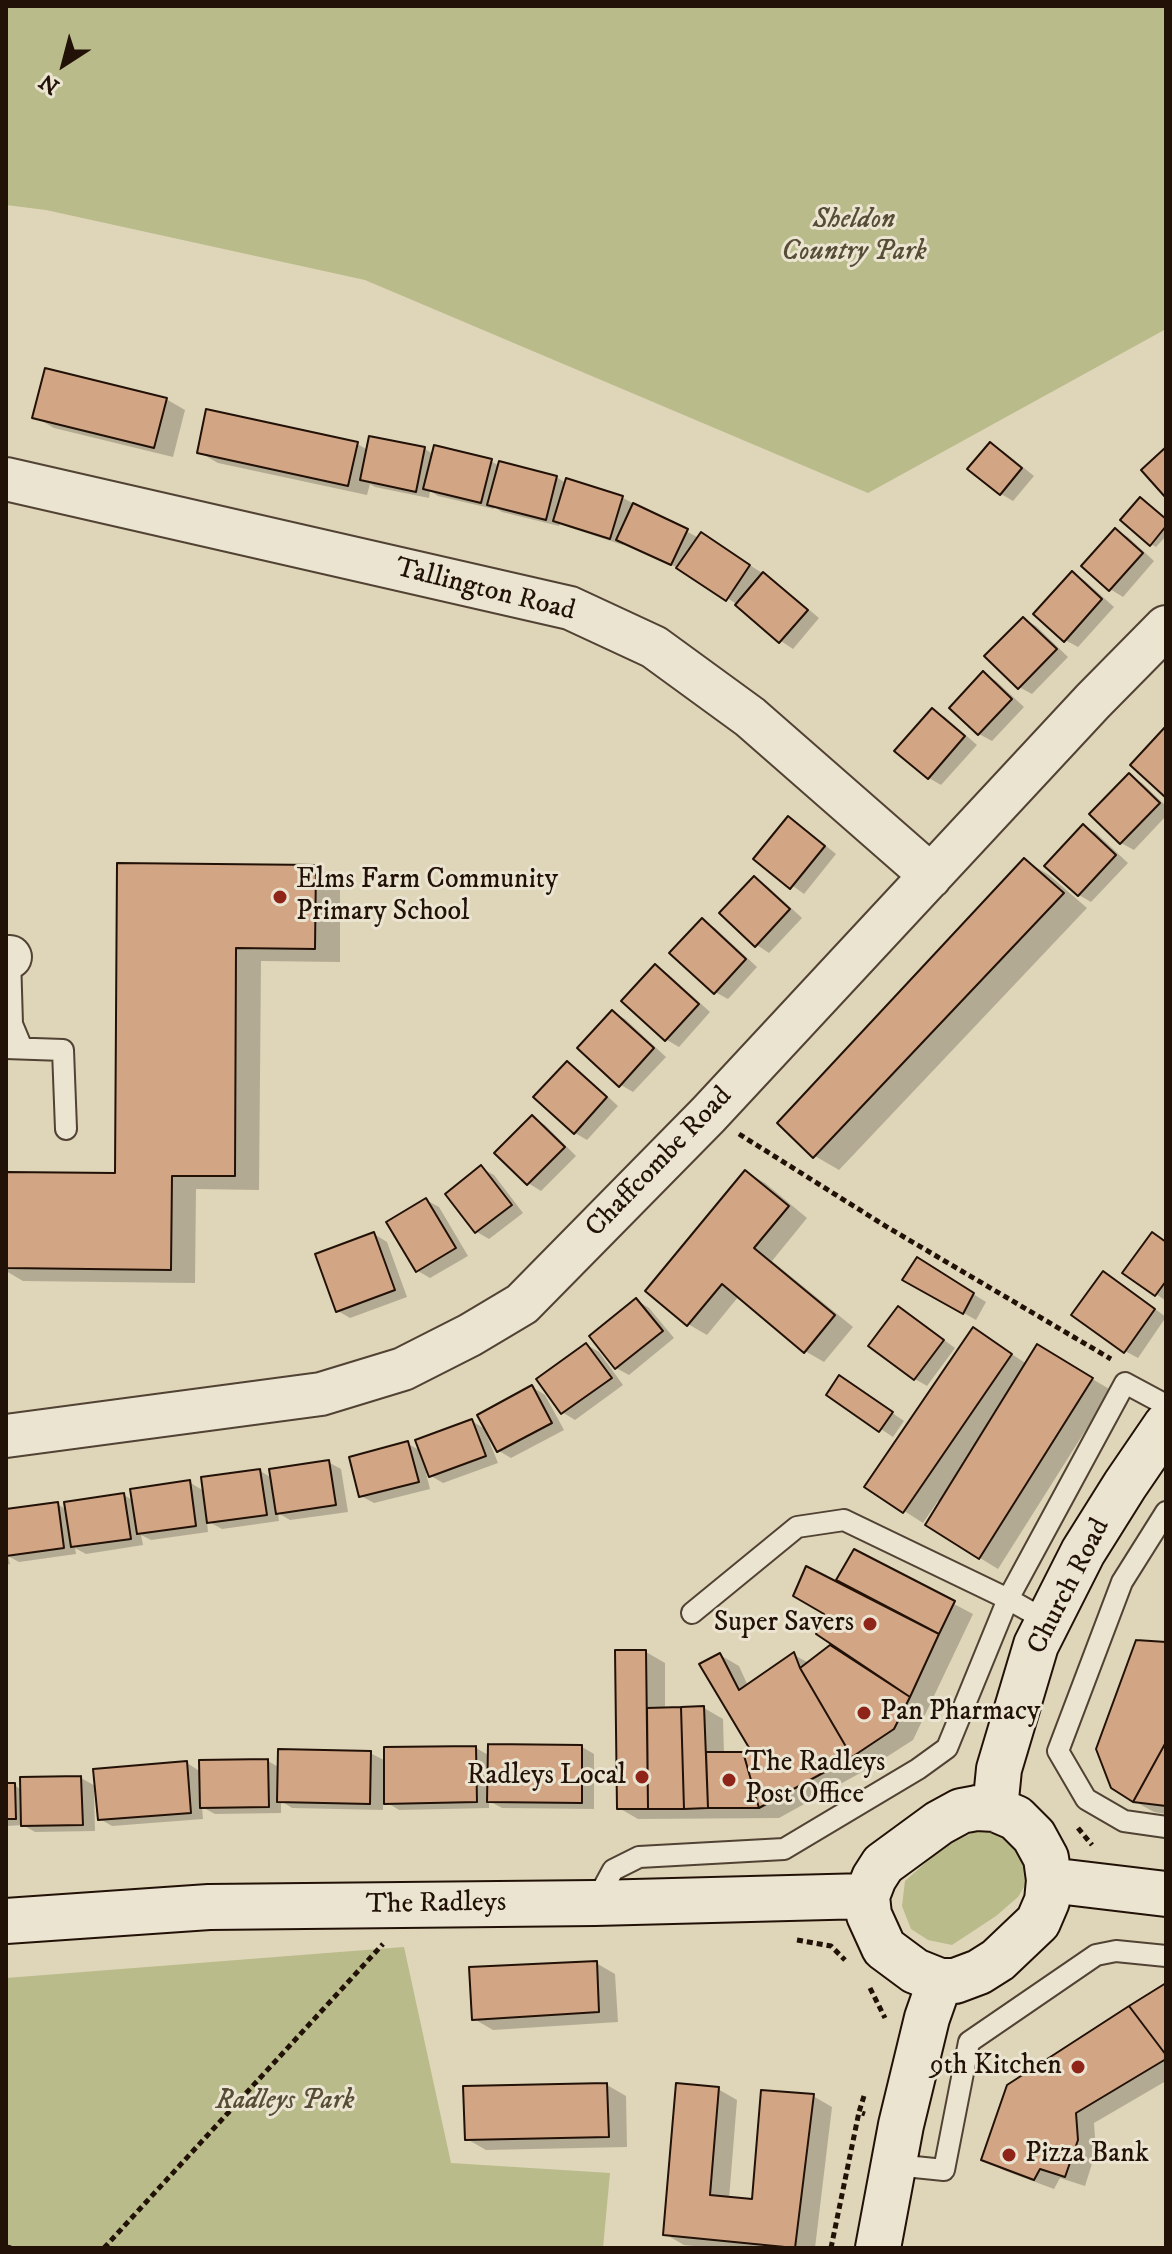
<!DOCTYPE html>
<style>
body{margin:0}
#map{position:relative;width:1172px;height:2254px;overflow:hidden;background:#dfd5b8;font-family:"IM FELL DW Pica",serif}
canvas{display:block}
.frame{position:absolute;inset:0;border:8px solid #221107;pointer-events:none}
.north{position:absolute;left:24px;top:24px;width:80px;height:80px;-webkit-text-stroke:6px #eae4d1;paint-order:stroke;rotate:216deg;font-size:22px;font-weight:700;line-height:32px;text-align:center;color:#221107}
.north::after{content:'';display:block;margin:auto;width:28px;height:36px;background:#221107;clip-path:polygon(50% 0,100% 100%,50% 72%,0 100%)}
</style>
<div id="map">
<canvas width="1172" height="2254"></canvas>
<div class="frame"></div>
<div class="north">N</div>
</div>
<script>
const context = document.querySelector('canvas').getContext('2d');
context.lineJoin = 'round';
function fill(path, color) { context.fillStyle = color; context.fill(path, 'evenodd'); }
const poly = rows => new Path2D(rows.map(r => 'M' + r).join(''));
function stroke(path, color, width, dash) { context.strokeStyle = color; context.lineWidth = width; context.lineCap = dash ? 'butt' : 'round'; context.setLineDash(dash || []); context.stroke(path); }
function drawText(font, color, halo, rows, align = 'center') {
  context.font = font + ' "IM FELL DW Pica",serif'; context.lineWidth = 6; context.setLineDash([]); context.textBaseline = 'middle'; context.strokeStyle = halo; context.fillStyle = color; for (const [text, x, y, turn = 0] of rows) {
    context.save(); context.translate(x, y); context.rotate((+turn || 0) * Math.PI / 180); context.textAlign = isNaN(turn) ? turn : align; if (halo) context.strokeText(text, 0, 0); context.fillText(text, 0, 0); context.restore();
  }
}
fill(poly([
 [6,6,1166,6,1166,329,868,493,365,280,46,210,6,205],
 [990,1824,1022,1852,1030,1877,1018,1897,996,1916,952,1945,928,1940,911,1929,902,1906,905,1881,942,1848],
 [404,1947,451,2163,610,2173,603,2248,6,2248,6,1978]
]), '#b9bb8a');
fill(poly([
 [166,399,185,410,173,457,54,428,35,417],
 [357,444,368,450,425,449,433,454,491,461,499,466,556,477,566,483,567,480,623,498,699,538,714,542,776,582,819,618,793,649,781,641,740,606,682,570,624,542,623,545,568,527,560,523,559,526,502,512,494,507,494,509,438,496,430,491,429,498,375,487,370,484,367,495,218,463,199,452],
 [991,444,1003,451,1034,476,1013,501,1001,494],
 [1166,520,1166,536,1156,547,1151,544],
 [1115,530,1128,537,1154,561,1123,597,1110,589,1083,566],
 [1072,574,1085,581,1114,607,1078,647,1065,640],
 [1024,619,1036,626,1068,657,1032,694,1019,687],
 [983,674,996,681,1024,707,992,741,979,734],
 [932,710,945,717,977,745,941,785,929,778],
 [1129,775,1142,783,1166,806,1166,816,1134,850,1121,843],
 [788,818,801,826,836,854,804,894,756,859],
 [1084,826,1096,833,1128,863,1091,902,1079,895],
 [1024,860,1049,875,1087,908,839,1170,815,1156],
 [119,865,316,867,340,881,340,962,261,961,259,1190,196,1189,195,1283,23,1281,6,1271,6,1174,117,1175],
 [755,878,767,886,802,918,769,953,757,945,722,913],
 [702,921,715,928,757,967,728,999,715,992],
 [655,966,668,974,710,1012,679,1047,667,1040,624,1001],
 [612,1012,625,1019,666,1057,633,1092,621,1085],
 [567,1063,580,1071,618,1106,587,1140,575,1133],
 [532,1117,545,1125,576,1156,541,1191,528,1183],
 [481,1168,494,1175,523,1213,489,1239,477,1232,448,1194],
 [746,1172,765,1183,807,1218,772,1261,853,1327,824,1362,805,1351,739,1296,707,1335,688,1324],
 [426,1200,439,1207,468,1256,430,1278,418,1271],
 [374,1234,387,1242,407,1297,350,1318,338,1311],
 [1166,1243,1166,1301,1125,1272],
 [930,1267,986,1302,976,1320,905,1279],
 [1116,1281,1166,1317,1138,1358,1125,1351],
 [636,1300,649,1308,674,1338,629,1375,616,1368],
 [911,1316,955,1348,927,1386,915,1379],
 [974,1330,1027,1364,1038,1347,1111,1390,998,1569,980,1558,938,1501,923,1523,867,1487],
 [587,1345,599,1352,623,1385,575,1420,562,1412],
 [852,1385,904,1421,893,1437,828,1394],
 [532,1387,545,1395,564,1430,511,1458,499,1451,489,1432,486,1433,498,1463,443,1483,426,1473,430,1489,374,1503,361,1496,408,1444,421,1451,472,1421,488,1431],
 [328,1462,341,1469,348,1512,290,1520,278,1513,279,1521,222,1529,207,1521,208,1532,151,1540,141,1535,143,1545,86,1554,75,1548,76,1554,19,1562,8,1556,10,1564,6,1565,6,1511,57,1504,67,1510,124,1495,134,1501,189,1482,204,1491,260,1471,272,1478],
 [855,1552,973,1614,913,1740,871,1767,779,1818,638,1819,619,1808,646,1652,665,1663,665,1709,704,1708,723,1719,724,1754,754,1753,720,1655,739,1666,748,1686,794,1655,809,1663,833,1645,837,1582],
 [1166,1644,1166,1814,1154,1812,1134,1801],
 [582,1747,594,1754,594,1809,502,1808,489,1801,489,1808,399,1810,383,1800,383,1810,292,1808,281,1801,281,1813,215,1814,202,1807,203,1819,112,1826,100,1819,97,1791,94,1792,95,1831,35,1832,23,1825,6,1826,6,1785,14,1785,22,1790,81,1778,97,1787,187,1763,201,1772,268,1761,280,1768,370,1753,386,1761,476,1748,490,1756],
 [596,1963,615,1974,618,2022,493,2030,474,2019],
 [1166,1985,1166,2081,1094,2123,1096,2151,1085,2186,1060,2178,1054,2189,1003,2170,984,2159],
 [607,2085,626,2096,627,2147,486,2150,467,2139],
 [718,2089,737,2100,729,2199,754,2201,813,2096,832,2107,815,2248,714,2248,684,2245,665,2234]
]), '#0003');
const building = poly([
 [45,368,167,398,154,448,32,418,45,368],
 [206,409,358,442,348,486,197,453,206,409],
 [369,436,425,447,416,492,360,480,369,436],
 [990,442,1022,468,1000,495,967,469,990,442],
 [434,445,492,459,481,503,423,489,434,445],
 [1166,447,1166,498,1141,470,1166,447],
 [499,461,557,476,546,520,487,505,499,461],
 [566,478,623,496,610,539,553,521,566,478],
 [1140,497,1166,519,1166,526,1150,546,1120,520,1140,497],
 [633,503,688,529,671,565,616,540,633,503],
 [1115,528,1143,553,1109,591,1081,566,1115,528],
 [701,532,750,565,726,601,676,568,701,532],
 [1072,571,1102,599,1064,642,1033,614,1072,571],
 [763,572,808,610,779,643,735,605,763,572],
 [1023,617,1057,649,1018,689,984,656,1023,617],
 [983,671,1012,699,978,735,949,708,983,671],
 [932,708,965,736,928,779,894,751,932,708],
 [1166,726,1166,796,1165,797,1130,765,1166,726],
 [1129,773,1160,803,1120,844,1089,814,1129,773],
 [788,816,825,846,790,889,753,859,788,816],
 [1083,824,1116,855,1078,896,1044,866,1083,824],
 [1024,858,1064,893,813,1158,777,1123,1024,858],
 [117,863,316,865,315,949,236,948,235,1176,172,1176,171,1270,6,1268,6,1172,115,1173,117,863],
 [754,876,790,909,755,947,719,913,754,876],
 [702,918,746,959,714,994,669,953,702,918],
 [655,964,699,1004,665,1041,621,1001,655,964],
 [612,1010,654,1048,619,1087,577,1048,612,1010],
 [567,1061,607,1097,574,1134,533,1097,567,1061],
 [532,1115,565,1147,527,1185,494,1153,532,1115],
 [481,1165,512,1205,475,1233,445,1194,481,1165],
 [745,1170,789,1206,754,1248,835,1315,804,1353,722,1284,687,1326,645,1291,745,1170],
 [426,1198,456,1248,416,1272,386,1222,426,1198],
 [374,1232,395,1290,336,1312,315,1254,374,1232],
 [1152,1232,1166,1242,1166,1281,1155,1296,1122,1273,1152,1232],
 [917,1257,974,1293,963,1314,902,1280,917,1257],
 [1103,1271,1155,1309,1124,1353,1071,1315,1103,1271],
 [636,1298,663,1331,615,1369,589,1336,636,1298],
 [898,1306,944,1340,914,1380,868,1346,898,1306],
 [973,1327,1012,1354,903,1513,864,1487,973,1327],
 [586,1343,612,1378,561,1414,536,1379,586,1343],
 [1037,1344,1093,1378,979,1559,925,1525,1037,1344],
 [839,1375,893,1412,879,1432,826,1395,839,1375],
 [532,1385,552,1423,497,1452,477,1415,532,1385],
 [472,1419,486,1456,429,1477,415,1440,472,1419],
 [408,1441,419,1482,359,1497,349,1457,408,1441],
 [329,1460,336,1505,276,1514,269,1469,329,1460],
 [260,1469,267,1515,207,1523,201,1477,260,1469],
 [190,1480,196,1526,137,1534,130,1489,190,1480],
 [124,1493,131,1539,71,1547,64,1502,124,1493],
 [58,1502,64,1548,6,1556,6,1509,58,1502],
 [854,1549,955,1601,939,1634,836,1580,854,1549],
 [806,1566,939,1634,910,1697,816,1634,824,1614,793,1596,806,1566],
 [1136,1640,1166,1642,1166,1742,1133,1802,1111,1788,1096,1749,1136,1640],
 [830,1645,910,1697,894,1729,852,1757,800,1668,830,1645],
 [615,1650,646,1650,648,1809,617,1809,615,1650],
 [794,1652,800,1668,852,1757,759,1808,743,1752,751,1751,699,1664,720,1653,739,1690,794,1652],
 [704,1706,708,1808,684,1809,681,1707,704,1706],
 [681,1707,684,1809,648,1809,647,1708,681,1707],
 [1166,1742,1166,1806,1133,1802,1166,1742],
 [488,1744,582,1745,582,1803,487,1802,488,1744],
 [476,1746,477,1802,384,1804,384,1747,476,1746],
 [278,1749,371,1751,370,1804,277,1802,278,1749],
 [706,1752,743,1752,759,1808,708,1808,706,1752],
 [268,1759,269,1807,200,1808,199,1760,268,1759],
 [187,1761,191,1813,98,1820,93,1769,187,1761],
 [81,1776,83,1825,21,1826,20,1777,81,1776],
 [6,1783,15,1783,16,1819,6,1819,6,1783],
 [597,1961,599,2012,472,2020,469,1967,597,1961],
 [1166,1983,1166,2055,1129,2006,1166,1983],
 [1129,2006,1166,2055,1166,2059,1076,2113,1078,2140,1065,2177,1040,2169,1034,2180,981,2160,1007,2085,1129,2006],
 [607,2083,609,2137,465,2140,463,2086,607,2083],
 [676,2083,719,2087,710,2195,752,2199,761,2090,814,2094,795,2248,663,2235,676,2083]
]);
fill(building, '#d2a585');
stroke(building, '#221107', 2);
const lane = poly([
 [10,957,12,1024,22,1048],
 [6,1048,63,1050,66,1129],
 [1166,1512,1122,1582,1058,1751,1086,1799,1124,1821,1166,1827],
 [692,1613,797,1527,844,1520,1008,1599,1047,1621],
 [595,1903,613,1870,639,1857,784,1849,918,1769,947,1748,1008,1599,1125,1383,1166,1405],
 [895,2165,944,2170,969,2042,1096,1955,1116,1951,1166,1956]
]);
const street = poly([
 [6,479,570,608,654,647,750,717,919,865,930,877],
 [6,957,10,957],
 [6,1436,321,1394,403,1369,470,1335,522,1304,708,1115,1093,701,1166,627]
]);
const secondary = poly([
 [977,1808,995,1809,1016,1818,1034,1836,1046,1858,1049,1880,1047,1901,1038,1922,998,1960,979,1972,955,1981,940,1981,915,1971,884,1948,869,1915,867,1896,874,1878,883,1864,939,1823,961,1811,977,1808],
 [995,1809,999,1769,1036,1645,1083,1552,1125,1485,1166,1425],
 [1049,1880,1166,1894],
 [6,1921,209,1907,595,1903,867,1896],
 [878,2248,901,2125,927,2018,940,1981]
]);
stroke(lane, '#514233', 24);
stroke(street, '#514233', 46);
stroke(secondary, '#221107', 48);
stroke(poly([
 [739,1134,887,1227,1111,1359],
 [1078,1828,1092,1845],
 [797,1940,831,1946,845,1960],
 [870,1988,885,2018],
 [864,2096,859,2112,865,2114],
 [6,2247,11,2248],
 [104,2248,383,1944],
 [831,2248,859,2112]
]), '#221107', 5, [6, 4]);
stroke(lane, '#eae4d1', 20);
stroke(street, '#eae4d1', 42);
stroke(secondary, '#eae4d1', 44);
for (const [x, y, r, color] of [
 [280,897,8,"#8f2418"],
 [870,1624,8,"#8f2418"],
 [864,1713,8,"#8f2418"],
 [642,1777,8,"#8f2418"],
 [729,1780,8,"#8f2418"],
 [1078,2067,8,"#8f2418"],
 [1009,2155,8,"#8f2418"]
]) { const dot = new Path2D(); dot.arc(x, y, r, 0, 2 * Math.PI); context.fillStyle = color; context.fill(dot); stroke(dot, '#eae4d1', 3); }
drawText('italic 28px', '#574c35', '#eae4d1', [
 ["Sheldon",854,221],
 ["Country Park",854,253],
 ["Radleys Park",285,2102]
]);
drawText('28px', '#221107', '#eae4d1', [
 ["Tallington Road",485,591,14],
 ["Chaffcombe Road",660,1163,-46],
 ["Church Road",1070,1587,-63],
 ["The Radleys",436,1905,-1]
]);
drawText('28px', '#221107', '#eae4d1', [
 ["Elms Farm Community",296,881],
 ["Primary School",296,913],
 ["Super Savers",854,1624,"right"],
 ["Pan Pharmacy",880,1713],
 ["The Radleys",745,1764],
 ["Post Office",745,1796],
 ["Radleys Local",626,1777,"right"],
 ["9th Kitchen",1062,2067,"right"],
 ["Pizza Bank",1025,2155]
], 'left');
</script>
